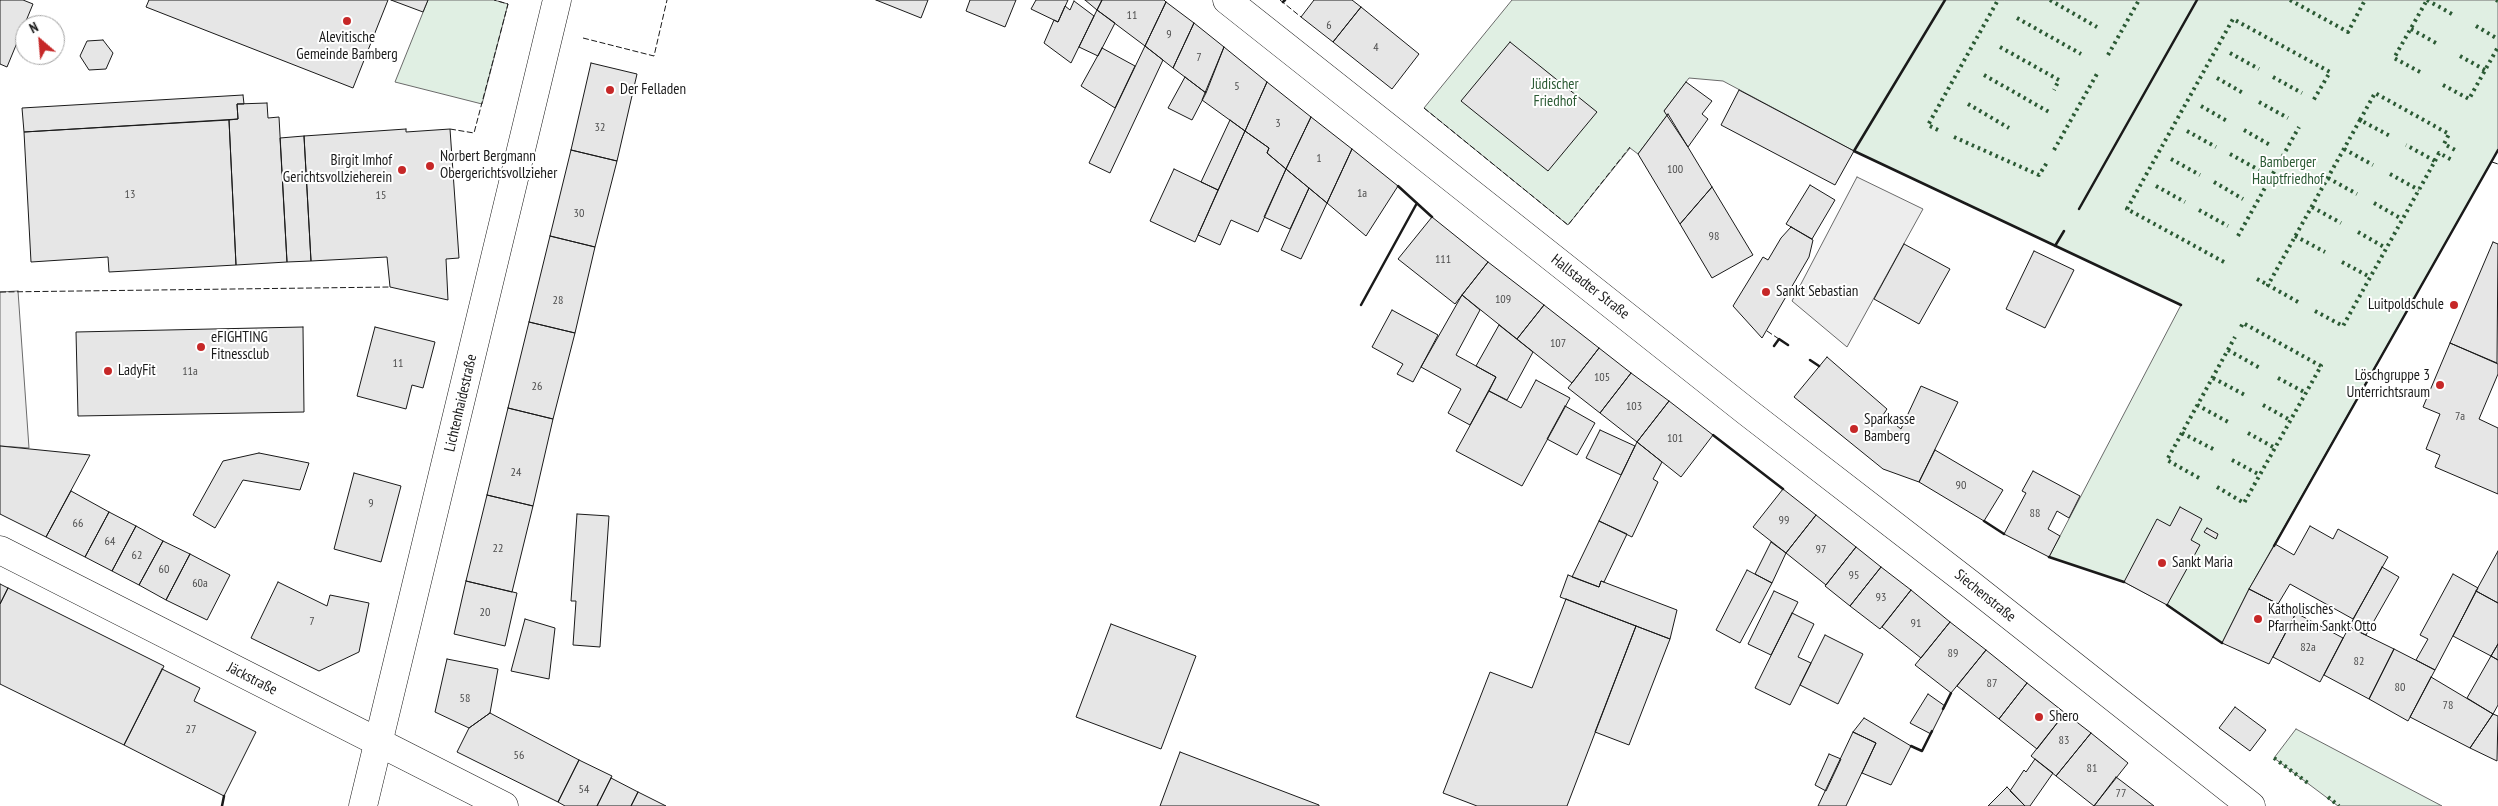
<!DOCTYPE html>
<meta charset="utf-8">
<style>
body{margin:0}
#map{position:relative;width:2498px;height:806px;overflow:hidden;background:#fff;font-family:"PT Sans Narrow",sans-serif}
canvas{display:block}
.north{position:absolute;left:15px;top:15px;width:50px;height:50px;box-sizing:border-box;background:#fff;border:1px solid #a3a3a3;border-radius:50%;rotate:333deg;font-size:14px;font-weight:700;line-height:20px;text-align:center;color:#1a1a1a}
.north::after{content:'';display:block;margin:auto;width:18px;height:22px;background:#c62828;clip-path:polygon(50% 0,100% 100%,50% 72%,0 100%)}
</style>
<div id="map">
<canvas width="2498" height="806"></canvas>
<div class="north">N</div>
</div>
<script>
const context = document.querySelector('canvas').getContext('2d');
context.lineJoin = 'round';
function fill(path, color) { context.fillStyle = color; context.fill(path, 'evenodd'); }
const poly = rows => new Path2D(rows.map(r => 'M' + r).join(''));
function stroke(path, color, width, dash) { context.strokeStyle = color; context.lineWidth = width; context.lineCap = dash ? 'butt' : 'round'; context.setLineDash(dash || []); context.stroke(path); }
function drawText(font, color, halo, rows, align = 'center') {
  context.font = font + ' "PT Sans Narrow",sans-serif'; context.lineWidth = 4; context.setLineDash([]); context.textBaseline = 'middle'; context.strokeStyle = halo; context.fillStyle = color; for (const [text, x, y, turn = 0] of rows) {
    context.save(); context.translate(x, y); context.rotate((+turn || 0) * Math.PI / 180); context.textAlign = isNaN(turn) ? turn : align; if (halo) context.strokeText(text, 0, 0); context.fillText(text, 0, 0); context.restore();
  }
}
const green = poly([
 [428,0,494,0,508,4,482,104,395,82,428,0],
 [1512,0,2498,0,2498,150,2249,589,2222,643,2168,605,2124,582,2049,557,2181,305,1854,151,1723,81,1689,78,1664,111,1668,114,1638,154,1630,148,1568,225,1424,108,1512,0],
 [2296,729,2442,806,2338,806,2274,758,2296,729]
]);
fill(green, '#e0efe3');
stroke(green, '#6a6a6a', 1);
const parking = poly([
 [1857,177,1923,209,1847,347,1792,301,1857,177],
 [18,291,29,448,0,446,0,292,18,291]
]);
fill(parking, '#ededed');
stroke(parking, '#6a6a6a', 1);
const building = poly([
 [0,0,23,0,33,4,7,67,0,64,0,0],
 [149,0,388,0,353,88,146,7,149,0],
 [391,0,428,0,423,12,391,0],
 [876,0,928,0,921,18,876,0],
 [970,0,1016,0,1005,27,966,11,970,0],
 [1036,0,1068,0,1058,22,1031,9,1036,0],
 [1085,0,1102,0,1097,10,1085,0],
 [1102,0,1164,0,1166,2,1145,46,1097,10,1102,0],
 [1314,0,1352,0,1361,7,1333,42,1301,17,1314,0],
 [1074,1,1094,16,1071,63,1044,43,1054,20,1058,22,1065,6,1070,10,1074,1],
 [1166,2,1194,23,1173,68,1145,46,1166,2],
 [1361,7,1419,54,1392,89,1333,42,1361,7],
 [1097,10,1115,23,1098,56,1079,47,1097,10],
 [1194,23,1224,47,1206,93,1173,68,1194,23],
 [103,40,113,53,106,69,89,70,80,56,87,41,103,40],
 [1510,42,1597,112,1548,171,1461,101,1510,42],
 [1145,46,1163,60,1110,173,1089,163,1145,46],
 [1224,47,1267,82,1245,131,1202,100,1224,47],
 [1102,48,1135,66,1115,108,1081,86,1102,48],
 [591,63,637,74,617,161,571,150,591,63],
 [1185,77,1206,93,1192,120,1168,108,1185,77],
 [1267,82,1311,117,1286,169,1267,153,1269,148,1245,131,1267,82],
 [1686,82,1712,101,1702,114,1708,119,1688,147,1664,111,1686,82],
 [1739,90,1854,151,1835,185,1721,125,1739,90],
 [243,95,244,104,237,104,238,119,24,132,22,108,243,95],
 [267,103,268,118,279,117,287,262,236,265,229,120,238,119,237,104,267,103],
 [1668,114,1712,187,1680,224,1638,154,1668,114],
 [1311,117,1352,149,1327,203,1286,169,1311,117],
 [229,120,236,265,109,272,108,257,31,262,24,132,229,120],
 [1230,120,1245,131,1218,190,1201,182,1230,120],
 [406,129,406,132,450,129,459,258,446,259,448,300,390,287,387,257,311,261,304,136,406,129],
 [1245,131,1269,148,1267,153,1286,169,1258,232,1231,220,1220,245,1198,235,1245,131],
 [304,136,311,261,287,262,280,138,304,136],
 [1352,149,1398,186,1366,236,1327,203,1352,149],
 [571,150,617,161,595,247,550,236,571,150],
 [1174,169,1218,190,1195,242,1150,221,1174,169],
 [1286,169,1309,188,1290,229,1264,217,1286,169],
 [1810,185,1835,200,1812,239,1786,224,1810,185],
 [1712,187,1753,255,1712,278,1680,224,1712,187],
 [1309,188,1327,203,1301,259,1281,250,1309,188],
 [1432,217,1488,262,1455,304,1398,259,1432,217],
 [1791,227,1813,240,1809,257,1762,338,1733,306,1763,257,1768,260,1781,238,1791,227],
 [550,236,595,247,575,333,529,322,550,236],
 [2493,242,2498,244,2497,363,2450,343,2493,242],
 [1904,244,1950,269,1919,324,1874,299,1904,244],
 [2034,251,2074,270,2045,328,2006,309,2034,251],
 [1488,262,1544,305,1517,339,1462,295,1488,262],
 [1462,295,1480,310,1456,355,1496,377,1470,425,1448,413,1461,389,1421,367,1462,295],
 [1544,305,1599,348,1572,383,1517,339,1544,305],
 [1392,310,1438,335,1413,382,1397,374,1403,364,1372,347,1392,310],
 [529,322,575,333,553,419,508,408,529,322],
 [1499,325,1533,352,1507,400,1489,391,1496,377,1476,366,1499,325],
 [303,327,304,412,78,416,76,332,303,327],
 [375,327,435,342,423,388,412,385,406,409,357,396,375,327],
 [2450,343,2498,364,2498,374,2479,419,2498,428,2498,494,2435,467,2440,455,2426,449,2440,414,2423,407,2450,343],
 [1599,348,1631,373,1600,413,1568,388,1599,348],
 [1827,357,1887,409,1883,415,1901,429,1921,386,1958,402,1919,482,1883,469,1794,397,1827,357],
 [1631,373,1669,401,1637,442,1600,413,1631,373],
 [1536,380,1570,398,1522,486,1456,451,1489,391,1521,408,1536,380],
 [1669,401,1713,435,1681,477,1637,442,1669,401],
 [1565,406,1595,423,1577,455,1547,439,1565,406],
 [508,408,553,419,533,506,487,495,508,408],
 [1600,430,1635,446,1621,475,1586,458,1600,430],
 [1637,442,1662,462,1653,479,1658,482,1632,537,1599,521,1637,442],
 [0,446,90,455,46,537,0,514,0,446],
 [1935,450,2003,490,1984,521,1919,482,1935,450],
 [259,453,309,463,300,490,243,480,215,528,193,515,223,461,259,453],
 [2033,471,2080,496,2069,518,2057,511,2048,529,2060,536,2049,557,2004,534,2026,493,2022,491,2033,471],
 [354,473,401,486,381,562,334,549,354,473],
 [1783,489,1816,515,1786,553,1753,527,1783,489],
 [71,491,109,512,85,557,46,537,71,491],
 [487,495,533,506,512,592,466,581,487,495],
 [2180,507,2202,519,2191,540,2200,545,2167,605,2124,582,2157,519,2170,526,2180,507],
 [109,512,136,526,112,571,85,557,109,512],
 [577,514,609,516,600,647,573,645,576,601,571,601,577,514],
 [1816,515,1856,547,1826,585,1786,553,1816,515],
 [1599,521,1627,534,1604,582,1601,581,1599,587,1572,577,1599,521],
 [136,526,163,541,139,585,112,571,136,526],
 [2310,526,2333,539,2338,529,2388,557,2353,619,2290,584,2278,604,2249,589,2275,544,2294,555,2310,526],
 [2207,528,2218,534,2216,539,2204,532,2207,528],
 [163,541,190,554,166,600,139,585,163,541],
 [1771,542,1786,553,1772,583,1755,574,1771,542],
 [1856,547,1881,567,1850,606,1825,586,1856,547],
 [2498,551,2498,603,2476,591,2498,551],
 [190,554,230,575,207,620,166,600,190,554],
 [1881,567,1911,590,1880,629,1850,606,1881,567],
 [2382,567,2399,577,2366,635,2349,627,2382,567],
 [1747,570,1772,583,1740,643,1716,630,1747,570],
 [2453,574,2478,588,2435,670,2416,660,2428,639,2420,635,2453,574],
 [1568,575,1599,587,1601,581,1677,610,1670,639,1560,597,1568,575],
 [466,581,517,593,505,646,454,634,466,581],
 [278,582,327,606,330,595,369,603,359,652,319,671,251,638,278,582],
 [0,584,8,588,0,604,0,584],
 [8,588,164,666,124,745,0,684,0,604,8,588],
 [2249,589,2296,613,2269,664,2222,643,2249,589],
 [1911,590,1950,622,1921,658,1882,627,1911,590],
 [1774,591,1798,602,1771,655,1748,644,1774,591],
 [2476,591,2498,603,2498,644,2491,656,2453,636,2476,591],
 [1566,599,1636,626,1567,806,1477,806,1443,793,1490,672,1532,688,1566,599],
 [1792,613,1814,624,1798,657,1811,663,1790,705,1755,688,1792,613],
 [2296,613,2343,638,2320,682,2273,657,2296,613],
 [525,619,555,628,549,679,511,671,525,619],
 [1950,622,1986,650,1951,693,1915,665,1950,622],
 [1111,624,1196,656,1161,749,1076,717,1111,624],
 [1636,626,1670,639,1629,745,1595,732,1636,626],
 [2349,627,2394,649,2369,699,2324,675,2349,627],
 [1825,635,1863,654,1838,704,1800,685,1825,635],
 [2498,644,2498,660,2491,656,2498,644],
 [2394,649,2435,670,2408,721,2369,699,2394,649],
 [1986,650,2027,683,1999,719,1957,686,1986,650],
 [2491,656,2498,660,2498,705,2493,714,2467,698,2491,656],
 [447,659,498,669,490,713,469,728,435,712,447,659],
 [162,669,200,688,194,701,256,732,224,796,124,745,162,669],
 [2431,677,2493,714,2470,748,2410,717,2431,677],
 [2027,683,2065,713,2037,749,1999,719,2027,683],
 [1928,694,1945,706,1931,734,1910,723,1928,694],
 [2235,707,2266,730,2250,751,2219,728,2235,707],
 [490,713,579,760,558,802,457,752,469,728,490,713],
 [2065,713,2091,733,2056,776,2031,756,2065,713],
 [2493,714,2498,716,2497,761,2470,748,2493,714],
 [1864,718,1911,746,1891,785,1862,773,1876,743,1853,732,1864,718],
 [1853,732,1876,743,1846,806,1818,806,1853,732],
 [2091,733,2128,763,2094,806,2056,776,2091,733],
 [1180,752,1319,805,1319,806,1160,806,1180,752],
 [1829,754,1841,759,1826,791,1815,785,1829,754],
 [2035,759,2053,773,2030,806,2025,806,2010,791,2024,770,2026,772,2035,759],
 [579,760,612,776,597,806,565,806,558,802,579,760],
 [2116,777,2124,783,2154,806,2094,806,2116,777],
 [611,778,638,792,631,806,597,806,611,778],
 [2007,787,2025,806,1988,806,2007,787],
 [638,792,666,806,631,806,638,792]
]);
fill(building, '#e6e6e6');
stroke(building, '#1a1a1a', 1);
const street = poly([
 [0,550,504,806]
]);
const secondary = poly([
 [1227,0,1746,411,1970,584,2251,806],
 [363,806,557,0]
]);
stroke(street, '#1a1a1a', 29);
stroke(secondary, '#1a1a1a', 29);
stroke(street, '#fff', 28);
stroke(secondary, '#fff', 28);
stroke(poly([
 [2050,0,2097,27],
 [2290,0,2348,32,2365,0],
 [2427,0,2452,14],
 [2496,0,2498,1],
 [2017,18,2081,54],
 [2476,26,2498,39],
 [2411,29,2436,43],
 [2000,47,2059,80,2054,90],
 [2230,53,2259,69],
 [2108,55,2139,0],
 [2460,56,2485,70],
 [2420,72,2394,58,2427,0],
 [1984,75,2049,112],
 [2273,77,2302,93],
 [2217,78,2245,94],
 [2443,85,2469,99,2498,47],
 [2259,102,2288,118],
 [1968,104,2009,128],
 [2201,106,2229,122],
 [2360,120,2375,93,2449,134,2444,144,2457,151],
 [1938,130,1928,125,1998,0],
 [2244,130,2272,146],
 [2187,131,2216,147],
 [1954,137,2039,175,2048,161],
 [2344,149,2373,165],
 [2054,150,2098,72],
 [2230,154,2259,170],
 [2171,159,2200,175],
 [2435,161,2439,153,2452,160],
 [2390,174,2419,190],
 [2328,178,2357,194],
 [2214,182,2243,199],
 [2156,186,2185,202],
 [2374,203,2402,219],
 [2312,207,2341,223],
 [2199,210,2228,226],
 [2358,232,2386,248],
 [2238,236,2299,127],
 [2295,236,2325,252],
 [2224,262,2127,209,2233,19,2330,72,2313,101],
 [2342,262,2370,277],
 [2257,279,2268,285],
 [2298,302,2268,285,2360,120,2390,136],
 [2315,311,2343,326,2435,161,2406,145],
 [2228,350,2260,368],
 [2213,378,2245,395],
 [2278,378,2306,393],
 [2197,405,2230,423],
 [2263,405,2290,420],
 [2182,433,2215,450],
 [2248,433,2275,448],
 [2232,460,2260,475],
 [2199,478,2167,460,2235,337],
 [2217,487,2244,503,2321,366,2243,323,2240,329],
 [2274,758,2308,783],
 [2328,797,2339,806]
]), '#2b5a34', 4, [2.5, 4]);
stroke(poly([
 [1280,0,1301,17],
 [583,38,654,56,667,0],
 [1424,108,1568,225,1630,147],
 [450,129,474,133,508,4,494,0],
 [2492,162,2498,164],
 [0,292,390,287],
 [1767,331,1779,339]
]), '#1a1a1a', 1, [6, 2.5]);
stroke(poly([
 [1945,0,1854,151,2181,305],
 [1283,2,1285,0],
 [1398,186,1432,217],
 [2079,209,2197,0],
 [2055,246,2064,231],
 [1361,305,1417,203],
 [1774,346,1779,339,1788,345],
 [1810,360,1819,366],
 [1713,435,1783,489],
 [1984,521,2004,534],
 [2274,546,2498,150],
 [2049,557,2124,582],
 [2167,605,2222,643],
 [1943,709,1951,693],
 [1911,746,1922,751,1932,731],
 [222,806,224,796]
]), '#1a1a1a', 2.5);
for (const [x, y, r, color] of [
 [347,21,5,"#c62828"],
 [610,90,5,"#c62828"],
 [430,166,5,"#c62828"],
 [402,170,5,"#c62828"],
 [1766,292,5,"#c62828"],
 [2454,305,5,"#c62828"],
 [201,347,5,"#c62828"],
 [108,371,5,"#c62828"],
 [2440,385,5,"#c62828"],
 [1854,429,5,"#c62828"],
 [2162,563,5,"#c62828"],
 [2258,619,5,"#c62828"],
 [2039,717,5,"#c62828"]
]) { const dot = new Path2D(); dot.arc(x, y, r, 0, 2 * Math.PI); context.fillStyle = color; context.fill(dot); stroke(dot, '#fff', 2); }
drawText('12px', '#4d4d4d', null, [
 ["11",1132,16],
 ["6",1329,26],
 ["9",1169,35],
 ["4",1376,48],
 ["7",1199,58],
 ["5",1237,87],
 ["3",1278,124],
 ["32",600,128],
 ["1",1319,159],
 ["100",1675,170],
 ["1a",1362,194],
 ["13",130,195],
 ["15",381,196],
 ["30",579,214],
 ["98",1714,237],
 ["111",1443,260],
 ["109",1503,300],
 ["28",558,301],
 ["107",1558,344],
 ["11",398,364],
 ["11a",190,372],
 ["105",1602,378],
 ["26",537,387],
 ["103",1634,407],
 ["7a",2460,417],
 ["101",1675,439],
 ["24",516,473],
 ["90",1961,486],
 ["9",371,504],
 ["88",2035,514],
 ["99",1784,521],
 ["66",78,524],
 ["64",110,542],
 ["22",498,549],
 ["97",1821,550],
 ["62",137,556],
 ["60",164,570],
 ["95",1854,576],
 ["60a",200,584],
 ["93",1881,598],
 ["20",485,613],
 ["7",312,622],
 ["91",1916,624],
 ["82a",2308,648],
 ["89",1953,654],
 ["82",2359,662],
 ["87",1992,684],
 ["80",2400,688],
 ["58",465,699],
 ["78",2448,706],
 ["27",191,730],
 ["83",2064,741],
 ["56",519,756],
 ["81",2092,769],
 ["54",584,790],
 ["77",2121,794]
]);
drawText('15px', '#1a1a1a', '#fff', [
 ["Alevitische",347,38,"center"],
 ["Gemeinde Bamberg",347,55,"center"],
 ["Der Felladen",620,90],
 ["Norbert Bergmann",440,157],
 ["Obergerichtsvollzieher",440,174],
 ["Birgit Imhof",392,161,"right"],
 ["Gerichtsvollzieherein",392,178,"right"],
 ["Sankt Sebastian",1776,292],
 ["Luitpoldschule",2444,305,"right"],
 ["eFIGHTING",211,338],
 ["Fitnessclub",211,355],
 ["LadyFit",118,371],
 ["Löschgruppe 3",2430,376,"right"],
 ["Unterrichtsraum",2430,393,"right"],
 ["Sparkasse",1864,420],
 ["Bamberg",1864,437],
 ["Sankt Maria",2172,563],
 ["Katholisches",2268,610],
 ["Pfarrheim Sankt Otto",2268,627],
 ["Shero",2049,717]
], 'left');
drawText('15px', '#2b5a34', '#fff', [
 ["Jüdischer",1555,85],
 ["Friedhof",1555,102],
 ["Bamberger",2288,163],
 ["Hauptfriedhof",2288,180]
]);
drawText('15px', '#1a1a1a', '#fff', [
 ["Hallstadter Straße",1590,287,38],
 ["Lichtenhaidestraße",461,403,-77],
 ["Siechenstraße",1985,596,39],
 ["Jäckstraße",252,679,27]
]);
</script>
